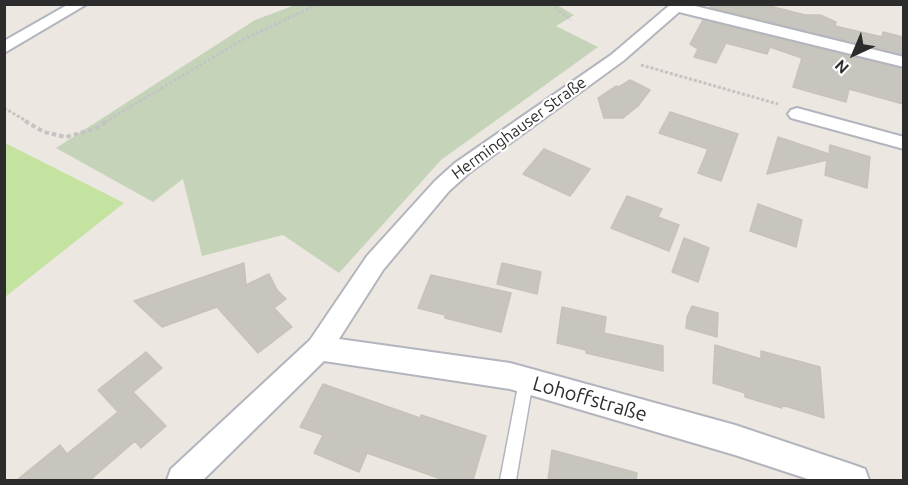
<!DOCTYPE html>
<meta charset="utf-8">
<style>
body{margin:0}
#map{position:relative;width:908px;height:485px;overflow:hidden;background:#ece7e0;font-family:Ubuntu,sans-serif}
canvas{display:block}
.frame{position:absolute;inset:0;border:6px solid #2c2c2c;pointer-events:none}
.north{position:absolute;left:824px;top:24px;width:60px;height:60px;-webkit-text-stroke:4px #fff;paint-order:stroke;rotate:224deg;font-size:16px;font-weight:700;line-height:24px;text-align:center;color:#2c2c2c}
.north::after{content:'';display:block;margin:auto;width:21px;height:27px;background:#2c2c2c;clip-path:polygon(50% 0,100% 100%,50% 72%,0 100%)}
</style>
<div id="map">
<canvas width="908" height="485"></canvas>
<div class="frame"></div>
<div class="north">N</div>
</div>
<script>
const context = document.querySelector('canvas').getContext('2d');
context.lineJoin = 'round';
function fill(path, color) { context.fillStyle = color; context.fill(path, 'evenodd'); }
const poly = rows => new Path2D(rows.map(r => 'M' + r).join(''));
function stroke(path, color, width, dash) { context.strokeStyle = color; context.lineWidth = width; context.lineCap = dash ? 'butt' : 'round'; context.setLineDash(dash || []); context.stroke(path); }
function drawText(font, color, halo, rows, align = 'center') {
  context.font = font + ' Ubuntu,sans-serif'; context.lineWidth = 4.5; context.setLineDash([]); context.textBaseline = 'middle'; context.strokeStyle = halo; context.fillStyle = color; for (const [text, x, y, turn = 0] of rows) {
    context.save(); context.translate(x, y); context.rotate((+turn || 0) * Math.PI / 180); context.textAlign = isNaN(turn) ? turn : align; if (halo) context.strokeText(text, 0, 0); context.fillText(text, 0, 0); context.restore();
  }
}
fill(poly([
 [298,4,557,5,574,15,556,26,598,47,441,160,339,273,283,235,202,256,183,179,153,202,56,148,255,20]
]), '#c5d4b9');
fill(poly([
 [5,143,124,203,5,297]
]), '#c4e2a0');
const building = poly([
 [712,4,762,4,805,15,820,15,836,22,835,26,882,37,883,32,903,37,903,55,710,7,712,4],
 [703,20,903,69,903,104,849,89,846,102,793,87,802,58,770,47,767,54,726,43,716,63,694,57,698,49,690,44,703,20],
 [630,80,650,90,638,106,623,118,604,118,598,98,616,86,619,87,630,80],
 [670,112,738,134,721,181,698,173,708,149,659,133,670,112],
 [778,137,829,154,830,145,870,157,867,188,825,175,827,160,767,174,778,137],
 [544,149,590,169,570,196,523,174,544,149],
 [627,196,662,209,658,217,679,225,669,251,611,228,627,196],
 [758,204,802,220,796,247,750,231,758,204],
 [684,238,709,248,698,282,672,272,684,238],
 [244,263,246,285,269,274,277,290,286,299,274,308,292,327,258,353,217,307,162,327,134,301,244,263],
 [502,263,541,272,537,294,497,284,502,263],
 [431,275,511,293,501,332,445,318,445,315,418,308,431,275],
 [692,306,718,313,717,337,686,328,687,317,692,306],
 [562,307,606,317,604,333,663,346,663,371,586,353,586,350,557,343,562,307],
 [715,345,761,359,761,351,820,367,824,418,782,405,782,408,762,402,745,397,745,393,713,383,715,345],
 [146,352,162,368,133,392,166,426,141,448,135,441,90,480,17,480,60,445,67,454,118,412,98,390,146,352],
 [323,384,420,418,421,415,486,436,473,480,444,480,367,453,359,472,314,453,323,435,300,427,323,384],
 [552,450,637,473,636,480,548,480,552,450]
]);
fill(building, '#c8c5be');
stroke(building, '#c7c3b9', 1.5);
const service = poly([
 [526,374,531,376,533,381,516,480,500,480,519,381,521,376,526,374]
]);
const minor = poly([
 [69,4,87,4,4,53,4,41,69,4],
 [671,4,687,4,904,57,904,67,679,12,623,61,469,173,449,191,383,270,339,339,510,363,735,425,854,465,865,469,869,480,811,480,735,455,510,389,324,361,203,480,167,480,171,469,310,340,367,256,435,181,455,163,611,55,671,4],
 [797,108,904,137,904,149,791,118,788,114,791,110,797,108]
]);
stroke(service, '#b3b5be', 3);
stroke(minor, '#b3b5be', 4);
stroke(poly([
 [551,4,571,20],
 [641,65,778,104],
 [4,108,28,122],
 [105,122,244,39,319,4]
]), '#c4c4c4', 3, [3, 2]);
stroke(poly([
 [25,121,44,132,66,137,94,129,108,121]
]), '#c4c4c4', 4, [4.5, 3]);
fill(service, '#fff');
fill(minor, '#fff');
drawText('16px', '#2c2c2c', '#fff', [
 ["Herminghauser Straße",519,128,-36]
]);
drawText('20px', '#2c2c2c', '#fff', [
 ["Lohoffstraße",590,399,16]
]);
</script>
